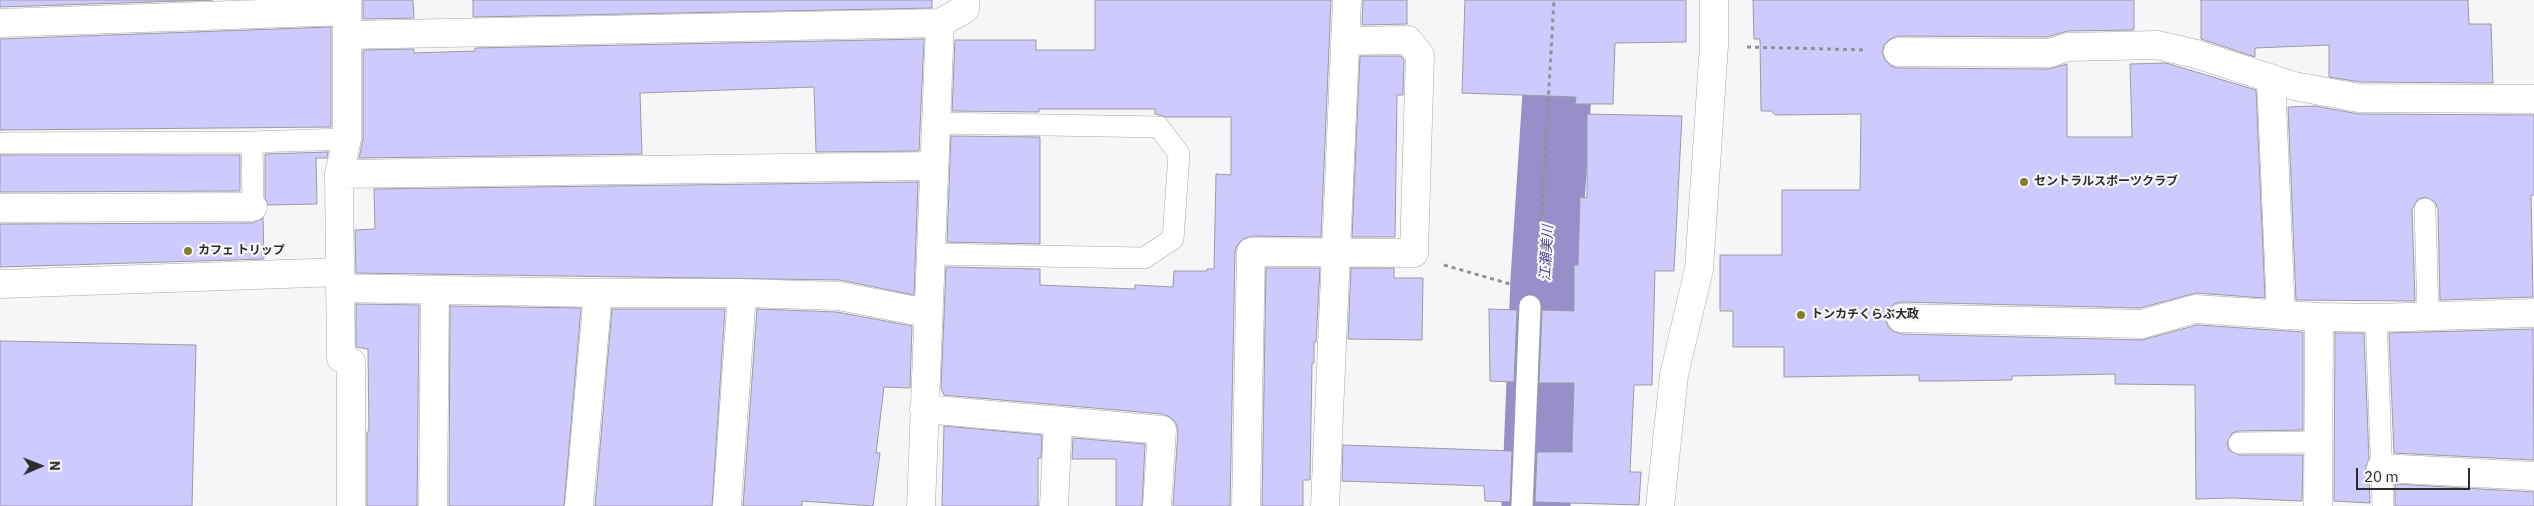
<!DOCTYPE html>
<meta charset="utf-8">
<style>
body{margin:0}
#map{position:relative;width:2534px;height:506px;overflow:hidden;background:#f6f6f9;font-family:"IBM Plex Sans",sans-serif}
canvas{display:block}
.north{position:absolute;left:15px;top:441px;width:50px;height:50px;-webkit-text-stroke:4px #f6f6f9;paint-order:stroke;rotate:89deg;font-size:14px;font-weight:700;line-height:20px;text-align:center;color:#2c2c2d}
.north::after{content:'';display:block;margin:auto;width:18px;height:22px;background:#2c2c2d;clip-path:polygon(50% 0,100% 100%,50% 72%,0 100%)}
.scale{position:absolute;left:2356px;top:468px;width:114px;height:22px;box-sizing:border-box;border:2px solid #2c2c2d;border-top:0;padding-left:6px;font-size:15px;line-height:18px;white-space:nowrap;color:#2c2c2d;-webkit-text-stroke:4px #f6f6f9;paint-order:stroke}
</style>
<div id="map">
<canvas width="2534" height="506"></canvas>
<div class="north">N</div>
<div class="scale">20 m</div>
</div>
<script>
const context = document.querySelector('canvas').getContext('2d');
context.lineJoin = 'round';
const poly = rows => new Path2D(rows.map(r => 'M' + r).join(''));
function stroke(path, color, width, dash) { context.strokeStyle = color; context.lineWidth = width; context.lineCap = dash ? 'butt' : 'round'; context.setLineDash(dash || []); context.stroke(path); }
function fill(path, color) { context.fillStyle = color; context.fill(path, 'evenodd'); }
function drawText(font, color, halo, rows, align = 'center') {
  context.font = font + ' "IBM Plex Sans","Noto Sans JP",sans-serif'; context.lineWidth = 4.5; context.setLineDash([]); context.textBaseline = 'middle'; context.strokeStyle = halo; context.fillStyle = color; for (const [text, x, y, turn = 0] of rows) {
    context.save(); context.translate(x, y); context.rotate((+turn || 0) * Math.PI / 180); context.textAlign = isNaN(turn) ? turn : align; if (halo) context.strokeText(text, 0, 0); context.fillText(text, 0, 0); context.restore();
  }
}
stroke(poly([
 [1536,506,1545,280,1563,0]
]), '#968fca', 69);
const building = poly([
 [0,0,213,0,0,7,0,0],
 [363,0,413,0,414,18,363,19,363,0],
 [473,0,932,0,932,8,473,17,473,0],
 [1095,0,1331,0,1321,237,1251,236,1243,239,1238,244,1235,251,1230,506,1173,506,1178,431,1176,423,1170,417,1163,414,944,395,941,389,946,267,1040,269,1040,285,1135,289,1135,285,1173,287,1174,271,1207,271,1207,269,1214,269,1216,174,1231,175,1231,117,1166,117,1155,114,1155,109,1039,109,1039,112,952,111,955,40,1036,40,1036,50,1095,50,1095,0],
 [1363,0,1407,0,1407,24,1362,25,1363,0],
 [1465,0,1686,0,1686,42,1615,43,1613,104,1575,104,1576,97,1462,93,1465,0],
 [1753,0,2134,0,2134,30,2068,31,2047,37,1898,36,1890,39,1884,45,1882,52,1885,60,1891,66,1898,68,2049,69,2067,64,2067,137,2132,137,2130,64,2166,63,2256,90,2265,298,2196,293,2140,308,1901,302,1894,304,1888,309,1885,318,1888,326,1892,331,1901,334,2142,340,2197,325,2303,332,2303,430,2238,431,2232,433,2227,443,2229,450,2239,455,2303,455,2302,501,2232,498,2196,499,2195,385,2115,384,2115,374,2012,376,2012,380,1943,381,1919,381,1919,375,1784,377,1784,347,1733,347,1733,311,1720,311,1720,255,1782,255,1782,190,1860,190,1861,114,1775,115,1771,111,1761,111,1760,39,1754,39,1753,0],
 [2201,0,2468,0,2469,24,2491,24,2493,83,2360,82,2329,77,2329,45,2255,48,2255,57,2201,39,2201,0],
 [331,27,331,127,0,130,0,39,331,27],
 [924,39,919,151,816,152,814,87,640,93,642,154,359,158,363,139,363,50,414,49,414,53,475,51,475,48,924,39],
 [1360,56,1401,56,1404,60,1403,95,1397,95,1395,237,1352,237,1360,56],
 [2315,106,2359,114,2534,115,2534,195,2531,195,2533,297,2440,300,2438,209,2435,202,2425,197,2418,199,2412,209,2415,301,2296,300,2288,107,2315,106],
 [1587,114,1682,116,1674,271,1655,271,1652,385,1634,385,1630,472,1641,472,1639,505,1535,502,1537,452,1572,452,1574,383,1539,383,1542,310,1574,311,1574,265,1578,265,1580,197,1587,198,1587,114],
 [951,136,1040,137,1040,244,947,242,951,136],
 [328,152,327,158,316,158,317,204,268,205,265,198,265,154,328,152],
 [0,155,240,155,240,191,0,192,0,155],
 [918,182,914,295,840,280,356,273,355,230,375,229,374,189,918,182],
 [263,218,264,259,0,267,0,224,253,223,263,218],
 [1266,268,1320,268,1316,342,1314,342,1314,363,1312,363,1310,480,1303,480,1303,506,1262,506,1266,268],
 [1351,268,1394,268,1394,278,1423,278,1422,340,1348,339,1351,268],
 [356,304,419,305,417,506,367,506,367,432,369,432,368,349,356,347,356,304],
 [450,306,581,308,564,506,449,506,450,306],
 [612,309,725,309,712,506,595,506,612,309],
 [757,309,837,312,912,326,910,388,884,387,876,453,880,453,873,506,802,501,802,506,743,506,757,309],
 [1489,309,1517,310,1514,382,1490,381,1489,309],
 [2533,329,2534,460,2394,453,2389,333,2533,329],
 [2335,333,2364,333,2369,459,2365,468,2369,478,2370,503,2334,501,2335,333],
 [0,341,196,345,192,506,0,506,0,341],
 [944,426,1042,435,1041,458,1038,458,1038,506,942,506,944,426],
 [1073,438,1145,444,1142,506,1116,506,1116,459,1072,459,1073,438],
 [1343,445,1512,451,1510,502,1485,501,1484,486,1342,481,1343,445],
 [2395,484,2534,492,2534,506,2395,506,2395,484]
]);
fill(building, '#cfcafd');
stroke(building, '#9b9b9e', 1);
const lane = poly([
 [252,142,253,207],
 [0,143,252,142,347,139],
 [2425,209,2428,315],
 [930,254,1144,258,1173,239,1179,154,1159,127,936,123],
 [2376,318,2383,506],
 [2239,443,2319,442],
 [1522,506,1530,306]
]);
const street = poly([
 [347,0,347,139,339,174,340,272,341,358,351,362,351,506],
 [0,23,347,11],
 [347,35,940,23],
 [1898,52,2049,53,2068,47,2157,45,2196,54,2294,86,2359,98,2534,99],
 [2271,78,2281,315],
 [339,174,933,166],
 [0,208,253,207],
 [0,284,340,272],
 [340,288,598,293,742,293,839,296,927,313],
 [1901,318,2142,324,2195,309,2319,317,2376,318,2534,313],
 [924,409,1162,430,1157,506],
 [2381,468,2534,476],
 [433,506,435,290],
 [579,506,598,293],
 [727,506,742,293],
 [921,506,940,23,965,9,965,0],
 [1054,506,1058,421],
 [1246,506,1251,252,1414,253,1420,55,1408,40,1345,41],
 [1325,506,1347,0],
 [1660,506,1674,375,1699,269,1714,45,1714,0],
 [2318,506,2319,317]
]);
stroke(lane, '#a9a9ac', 22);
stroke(street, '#a9a9ac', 29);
stroke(poly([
 [1747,47,1866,50],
 [1444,265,1510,284],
 [1538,278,1554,0]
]), '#929294', 3, [4, 4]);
stroke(lane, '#fff', 21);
stroke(street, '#fff', 28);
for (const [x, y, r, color] of [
 [2024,182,5,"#7f8029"],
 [188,251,5,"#7f8029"],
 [1801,315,5,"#7f8029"]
]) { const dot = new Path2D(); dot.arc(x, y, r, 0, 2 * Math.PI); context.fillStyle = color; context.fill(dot); stroke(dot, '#f6f6f9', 2); }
drawText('bold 12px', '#2c2c2d', '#f6f6f9', [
 ["セントラルスポーツクラブ",2034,182],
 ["カフェ トリップ",198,251],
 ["トンカチくらぶ大政",1811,315]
], 'left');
drawText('italic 14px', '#53458f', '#f6f6f9', [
 ["江瀬美川",1547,253,-87]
]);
</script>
